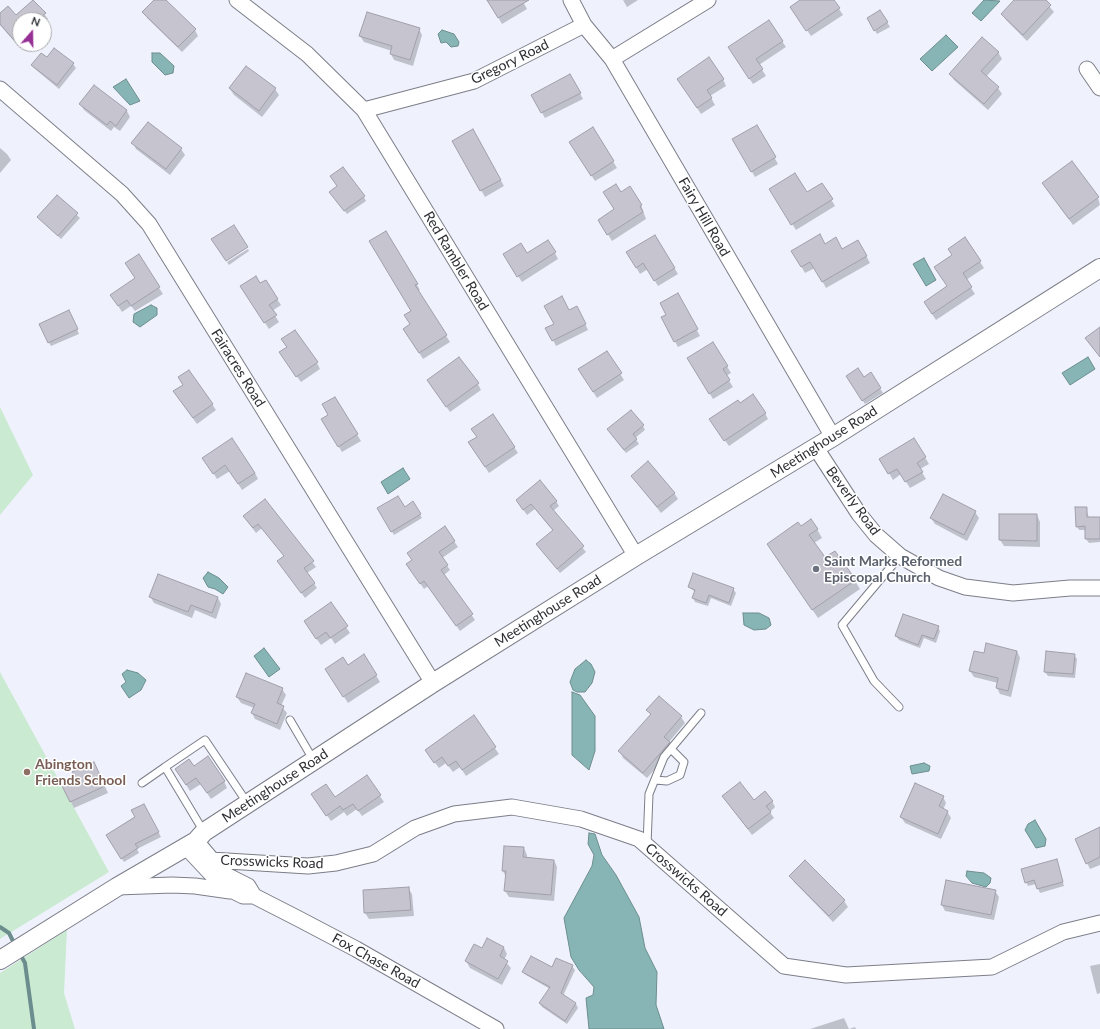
<!DOCTYPE html>
<style>
body{margin:0}
#map{position:relative;width:1100px;height:1029px;overflow:hidden;background:#eff2fd;font-family:Lato,sans-serif}
canvas{display:block}
.north{position:absolute;left:12px;top:12px;width:40px;height:40px;box-sizing:border-box;background:#fff;border:1px solid #abacad;border-radius:50%;rotate:20deg;font-size:11px;font-weight:700;line-height:16px;text-align:center;color:#2e2f33}
.north::after{content:'';display:block;margin:auto;width:14px;height:18px;background:#973095;clip-path:polygon(50% 0,100% 100%,50% 72%,0 100%)}
</style>
<div id="map">
<canvas width="1100" height="1029"></canvas>
<div class="north">N</div>
</div>
<script>
const context = document.querySelector('canvas').getContext('2d');
context.lineJoin = 'round';
function fill(path, color) { context.fillStyle = color; context.fill(path, 'evenodd'); }
const poly = rows => new Path2D(rows.map(r => 'M' + r).join(''));
function stroke(path, color, width, dash) { context.strokeStyle = color; context.lineWidth = width; context.lineCap = dash ? 'butt' : 'round'; context.setLineDash(dash || []); context.stroke(path); }
function drawText(font, color, halo, rows, align = 'center') {
  context.font = font + ' Lato,sans-serif'; context.lineWidth = 3; context.setLineDash([]); context.textBaseline = 'middle'; context.strokeStyle = halo; context.fillStyle = color; for (const [text, x, y, turn = 0] of rows) {
    context.save(); context.translate(x, y); context.rotate((+turn || 0) * Math.PI / 180); context.textAlign = isNaN(turn) ? turn : align; if (halo) context.strokeText(text, 0, 0); context.fillText(text, 0, 0); context.restore();
  }
}
fill(poly([
 [0,407,33,475,0,515],
 [0,672,109,872,0,939],
 [67,930,64,993,75,1029,0,1029,0,973]
]), '#cbead2');
const water = poly([
 [984,0,1000,1,981,21,972,13,984,0],
 [442,30,454,34,459,42,458,46,451,47,446,42,441,43,438,34,442,30],
 [946,35,958,47,932,71,920,59,946,35],
 [152,53,160,53,174,66,173,73,165,75,152,62,152,53],
 [126,79,140,101,130,105,113,87,126,79],
 [924,258,936,280,926,286,913,264,924,258],
 [151,305,157,308,157,315,140,327,133,322,134,314,151,305],
 [1088,357,1095,369,1070,385,1062,373,1088,357],
 [403,468,410,479,388,494,381,482,403,468],
 [208,572,219,578,228,587,223,594,215,589,208,587,203,578,208,572],
 [743,613,759,613,769,618,771,625,766,629,754,630,744,625,743,613],
 [264,648,280,669,269,677,254,656,264,648],
 [586,660,591,664,595,672,592,683,585,692,577,692,573,690,570,682,575,669,586,660],
 [127,670,138,673,146,680,141,690,129,698,121,686,126,682,122,674,127,670],
 [572,692,580,695,595,716,595,751,589,770,572,755,572,692],
 [924,763,930,766,929,771,912,774,910,766,924,763],
 [1035,820,1046,839,1045,846,1036,848,1025,830,1028,824,1035,820],
 [589,833,595,834,602,855,616,875,639,917,645,948,657,972,656,1005,664,1029,589,1029,586,998,593,995,594,987,579,970,571,957,564,918,592,866,594,855,588,844,589,833],
 [967,871,984,873,991,878,990,883,986,887,972,883,966,876,967,871]
]);
fill(water, '#87b5b5');
stroke(water, '#6c8d8e', 1);
fill(poly([
 [155,0,164,0,195,30,198,36,182,52,147,18,144,12],
 [488,0,522,0,527,9,502,24],
 [623,0,638,0,627,7],
 [802,0,833,0,843,15,811,36,795,13],
 [1015,0,1044,0,1054,12,1027,41,1006,20,1002,14],
 [34,1,48,19,44,23,44,20,20,20,20,44,18,46,0,25,0,14,16,16],
 [880,11,890,27,877,34,868,18],
 [419,29,422,35,413,66,394,60,391,54,392,51,364,42,360,36],
 [782,41,786,47,759,65,766,76,753,84,733,54],
 [54,49,73,64,76,68,59,89,35,69,32,66,47,58],
 [998,52,1002,59,986,77,998,88,1002,94,988,110,954,80,950,74],
 [570,75,583,99,545,118,532,95],
 [723,79,726,86,710,96,715,105,701,114,682,85],
 [94,87,127,111,130,117,120,131,114,127,111,131,84,110,80,104],
 [230,89,275,89,279,95,262,117,234,95],
 [757,126,778,164,755,177,733,140],
 [593,128,617,168,595,181,574,148],
 [473,131,504,186,485,197,453,141],
 [133,143,181,149,185,155,170,175,136,149],
 [0,148,7,154,11,160,0,173],
 [822,184,835,206,796,230,774,195,807,194],
 [1043,184,1098,198,1100,205,1073,225],
 [338,186,364,197,366,201,347,214,333,196],
 [621,194,641,205,646,219,612,241,599,220,615,210],
 [57,196,80,218,61,239,38,217],
 [386,233,420,290,418,291,450,342,423,359,408,335,412,311],
 [655,236,678,274,658,286,648,269,640,274,627,252],
 [965,238,984,268,966,280,975,294,936,320,928,308,948,287,953,256],
 [858,241,870,263,826,288,815,268,805,273,792,251,824,245,842,250],
 [248,249,249,251,229,265,227,262],
 [555,253,558,259,522,282,508,261,526,254],
 [138,255,163,294,135,311,131,306,122,312,115,301,136,279],
 [260,285,277,299,281,305,272,311,279,322,269,329,245,293],
 [678,295,700,336,678,347,662,318,667,315],
 [569,311,580,313,588,330,556,346,553,340,555,324],
 [71,315,79,334,51,346,40,325],
 [282,340,317,363,320,369,301,382,284,359,287,348],
 [713,343,731,373,726,376,733,387,713,399,692,365],
 [607,352,624,380,597,398,583,376],
 [870,374,883,393,865,404,849,380,863,378],
 [428,381,478,384,481,390,450,412],
 [178,398,212,404,216,410,197,424],
 [335,398,361,441,342,452,322,419,329,415],
 [740,404,765,413,768,419,729,446,714,425],
 [643,426,645,430,635,438,639,444,626,453,610,433],
 [914,439,929,464,920,469,926,479,910,488,901,474,893,480,881,459],
 [514,447,518,453,489,473,473,449],
 [204,458,255,473,258,479,242,490,230,471,217,479],
 [632,476,674,493,678,499,661,513],
 [265,500,316,567,307,573,317,588,305,598,282,566,285,557,262,528,256,533,247,521],
 [517,501,556,501,559,506,553,511,586,552,560,573,537,544,553,531,535,509,527,515],
 [413,503,422,518,394,535,378,508,404,508],
 [1086,508,1089,518,1100,518,1100,542,1089,543,1086,539,1086,530,1079,530,1077,526],
 [975,512,979,518,967,541,935,524,931,518],
 [1037,515,1040,522,1040,547,1004,546,1000,540],
 [445,528,458,547,442,558,450,570,444,575,475,620,460,631,428,586,424,589,411,570],
 [801,528,817,529,822,538,814,543,825,559,855,581,860,589,818,618,768,545],
 [159,575,218,598,221,604,216,619,195,610,192,618,154,603,150,596],
 [689,587,733,589,736,593,731,606,711,598,708,606,695,602,693,598,695,592],
 [330,603,350,633,335,644,331,638,321,645,308,627],
 [938,627,940,631,936,643,924,638,920,648,899,640,896,636],
 [1017,651,1020,658,1011,697,1000,694,997,688,998,683,974,677,970,671,984,655],
 [1074,655,1077,659,1075,678,1048,676,1045,672],
 [364,656,380,682,348,703,330,675],
 [282,689,286,695,281,706,287,713,280,730,255,719,252,713,254,708,241,703,237,697],
 [659,697,681,717,685,723,669,742,673,749,647,778,623,758,620,751,651,716,648,710],
 [473,717,499,754,466,776,460,767,453,772,446,763,439,768,430,756],
 [193,767,224,781,227,788,211,799,201,784,190,791,176,769],
 [97,769,108,793,74,808,63,786],
 [367,777,384,802,362,816,357,809,347,816,344,812,331,821,316,800,335,799],
 [723,797,754,801,772,801,775,807,770,812,774,818,752,835],
 [943,797,946,803,943,810,947,811,951,818,941,839,905,823,901,817],
 [146,809,161,837,137,849,139,853,124,862,107,835],
 [1100,828,1100,865,1090,869,1087,863],
 [524,848,527,855,527,858,554,860,557,867,554,901,509,897,505,891,506,877,503,871],
 [805,862,844,901,848,907,833,922,794,882,790,876],
 [1058,865,1064,886,1040,893,1036,884,1028,886,1026,882],
 [408,888,412,894,414,916,369,919,365,913,364,891],
 [995,891,999,897,994,920,945,911,942,905],
 [488,939,504,948,507,954,504,960,511,968,502,985,470,968,466,961,482,949],
 [1100,964,1100,993,1097,994,1090,966],
 [572,966,575,970,563,996,576,1004,578,1008,567,1024,542,1007,540,1004,550,989,526,975,523,972],
 [844,1018,849,1029,855,1027,856,1029,810,1029]
]), '#0003');
stroke(poly([
 [0,927,9,933,15,945],
 [19,952,25,963,34,1029]
]), '#6c8d8e', 4);
const building = poly([
 [33,0,46,13,37,20,20,20,20,35,14,40,0,24,0,13,8,6,16,15,33,0],
 [154,0,166,0,196,29,178,47,142,12,154,0],
 [487,0,529,0,498,18,487,0],
 [800,0,834,0,840,8,806,31,790,7,800,0],
 [1014,0,1046,0,1051,5,1023,35,1001,14,1014,0],
 [880,10,888,22,874,31,867,18,880,10],
 [367,12,420,28,410,60,390,54,392,46,359,36,367,12],
 [769,20,783,41,756,59,763,69,749,79,728,47,769,20],
 [982,37,999,52,981,71,999,87,984,104,949,74,982,37],
 [54,48,74,63,57,85,31,65,41,53,47,57,54,48],
 [709,57,724,79,707,90,712,98,697,108,677,79,709,57],
 [246,66,276,88,259,111,229,88,246,66],
 [570,74,581,93,541,113,531,95,570,74],
 [94,85,127,110,116,126,110,121,107,125,79,104,94,85],
 [148,122,182,148,166,169,131,143,148,122],
 [757,125,776,157,751,172,732,139,757,125],
 [593,127,614,161,591,176,569,142,593,127],
 [473,129,501,180,480,191,452,141,473,129],
 [1072,161,1099,197,1069,219,1042,183,1072,161],
 [343,167,365,196,344,211,329,192,337,186,330,176,343,167],
 [795,173,807,192,822,183,833,199,791,225,769,189,795,173],
 [616,184,621,192,630,186,642,205,640,206,643,212,607,235,598,220,614,209,603,192,616,184],
 [57,195,78,213,58,236,37,217,57,195],
 [234,225,248,247,226,261,211,239,234,225],
 [386,231,418,284,415,285,447,335,419,353,403,329,410,324,404,315,411,311,369,241,386,231],
 [820,234,825,244,836,237,842,249,858,240,867,256,822,282,810,262,801,267,791,251,820,234],
 [655,235,675,268,654,281,643,263,636,268,626,252,655,235],
 [965,237,981,261,963,273,972,287,932,314,924,302,947,286,934,267,952,255,948,249,965,237],
 [548,240,556,252,517,277,503,254,521,243,527,253,548,240],
 [139,254,160,287,131,306,127,300,118,306,110,295,135,278,125,263,139,254],
 [256,276,260,283,266,280,278,299,269,305,277,315,264,323,240,286,256,276],
 [678,293,698,329,674,342,661,317,666,315,660,303,678,293],
 [562,296,569,310,577,306,586,324,552,341,545,328,554,324,544,306,562,296],
 [69,310,78,329,48,343,39,324,69,310],
 [1100,327,1100,357,1085,338,1100,327],
 [295,330,318,362,296,377,279,352,287,347,281,339,295,330],
 [713,342,728,366,723,369,730,380,709,394,687,358,713,342],
 [607,351,622,373,593,392,578,369,607,351],
 [459,357,479,383,446,407,427,380,459,357],
 [858,368,864,377,871,372,881,388,862,401,846,376,858,368],
 [189,370,213,404,193,418,173,391,183,385,178,377,189,370],
 [753,394,766,413,724,441,709,419,738,400,740,403,753,394],
 [335,397,358,434,338,447,321,419,328,415,322,404,335,397],
 [631,410,644,425,633,434,637,439,624,450,607,429,631,410],
 [493,414,515,447,485,467,468,442,477,437,471,429,493,414],
 [232,438,255,473,238,484,225,465,213,474,202,458,232,438],
 [914,438,926,457,917,463,923,472,905,482,897,469,888,474,879,459,914,438],
 [648,461,675,493,657,507,631,476,648,461],
 [540,480,557,501,550,506,584,546,557,569,536,544,553,530,531,504,523,510,516,500,540,480],
 [943,494,976,511,964,535,930,518,943,494],
 [398,496,405,507,413,501,421,514,391,532,377,508,398,496],
 [265,499,314,561,304,568,315,583,301,593,277,561,284,556,258,524,253,528,243,516,265,499],
 [1075,507,1087,507,1087,517,1100,517,1100,539,1085,539,1085,526,1076,527,1075,507],
 [999,514,1037,514,1037,541,999,540,999,514],
 [811,519,818,529,809,535,825,557,835,551,856,580,812,610,767,544,798,522,801,526,811,519],
 [445,526,455,541,439,552,448,565,441,570,473,614,456,626,424,581,420,584,406,564,412,560,407,553,445,526],
 [693,573,734,588,729,603,709,595,706,603,692,598,695,590,688,587,693,573],
 [158,574,218,597,212,613,191,605,188,612,149,597,158,574],
 [331,602,348,626,330,638,326,632,316,639,304,621,331,602],
 [903,614,939,626,934,639,922,635,918,645,895,636,903,614],
 [986,643,1017,651,1008,691,996,688,998,678,969,671,974,651,984,653,986,643],
 [1046,651,1075,654,1073,674,1044,672,1046,651],
 [364,654,377,675,343,697,325,669,343,657,348,665,364,654],
 [246,673,283,688,277,703,284,706,277,724,251,713,255,704,236,697,246,673],
 [659,696,682,716,664,737,670,742,643,773,618,751,651,714,646,710,659,696],
 [474,715,496,747,462,770,456,761,448,766,442,757,434,763,425,750,474,715],
 [208,756,225,781,207,793,196,778,186,785,175,769,189,759,194,766,208,756],
 [94,762,105,786,70,802,62,786,76,779,72,772,94,762],
 [367,775,381,795,358,811,353,804,343,810,340,806,326,816,311,794,326,784,335,797,367,775],
 [740,782,754,800,765,791,773,801,766,806,771,812,748,829,722,796,740,782],
 [915,783,944,796,939,806,948,811,938,834,900,817,915,783],
 [144,804,159,832,135,844,138,848,121,859,106,835,135,817,131,810,144,804],
 [1100,827,1100,857,1086,864,1075,839,1100,827],
 [504,846,524,847,523,857,554,860,551,895,504,891,506,871,502,871,504,846],
 [1057,859,1063,882,1037,889,1034,880,1025,883,1021,869,1057,859],
 [805,860,845,900,829,916,789,876,805,860],
 [946,880,996,890,991,915,941,905,946,880],
 [409,887,411,910,364,913,363,890,409,887],
 [487,938,504,947,500,956,508,961,498,979,465,961,474,944,482,948,487,938],
 [531,956,552,967,556,958,573,965,561,993,576,1003,565,1021,539,1003,550,987,522,972,531,956]
]);
fill(building, '#c5c4cf');
stroke(building, '#a19faa', 1);
const service = poly([
 [899,707,874,681,842,625,900,556],
 [290,720,314,761],
 [655,780,667,781,680,775,684,762,671,749],
 [142,783,165,767],
 [204,832,165,767,205,740,248,804],
 [647,845,649,794,664,757,701,713]
]);
const minor = poly([
 [237,0,307,54,364,110,636,556],
 [571,0,584,25,612,59,833,437],
 [612,59,708,0],
 [1087,69,1100,88],
 [0,89,122,194,149,224,433,683],
 [364,110,474,81,584,25],
 [816,448,859,514,876,535,900,556,939,578,965,587,1013,593,1070,588,1100,588],
 [196,841,218,867,228,876,248,886,254,896],
 [186,847,216,879,233,891,243,896,254,896,299,919,356,949,496,1029],
 [211,860,308,866,336,863,373,854,415,828,454,814,512,807,581,819,639,839,784,966,846,975,992,967,1063,932,1100,923],
 [117,887,172,885,195,886,230,891]
]);
const tertiary = poly([
 [0,960,117,887,196,841,204,832,433,683,636,556,833,437,1100,268]
]);
stroke(service, '#7c7e88', 9);
stroke(minor, '#7c7e88', 17);
stroke(tertiary, '#7c7e88', 20);
stroke(service, '#fff', 7);
stroke(minor, '#fff', 15);
stroke(tertiary, '#fff', 18);
for (const [x, y, r, color] of [
 [816,569,4,"#6b7280"],
 [27,772,4,"#8d6e63"]
]) { const dot = new Path2D(); dot.arc(x, y, r, 0, 2 * Math.PI); context.fillStyle = color; context.fill(dot); stroke(dot, '#fff', 1.5); }
drawText('14px', '#2e2f33', '#fff', [
 ["Gregory Road",510,62,-26],
 ["Fairy Hill Road",704,217,60],
 ["Red Rambler Road",456,261,59],
 ["Fairacres Road",238,368,58],
 ["Meetinghouse Road",824,442,-32],
 ["Beverly Road",853,501,54],
 ["Meetinghouse Road",548,611,-32],
 ["Meetinghouse Road",275,786,-33],
 ["Crosswicks Road",272,862,2],
 ["Crosswicks Road",686,880,41],
 ["Fox Chase Road",376,961,29]
]);
drawText('bold 14px', '#5b616d', '#fff', [
 ["Saint Marks Reformed",824,561],
 ["Episcopal Church",824,577]
], 'left');
drawText('bold 14px', '#785e54', '#fff', [
 ["Abington",35,764],
 ["Friends School",35,780]
], 'left');
</script>
